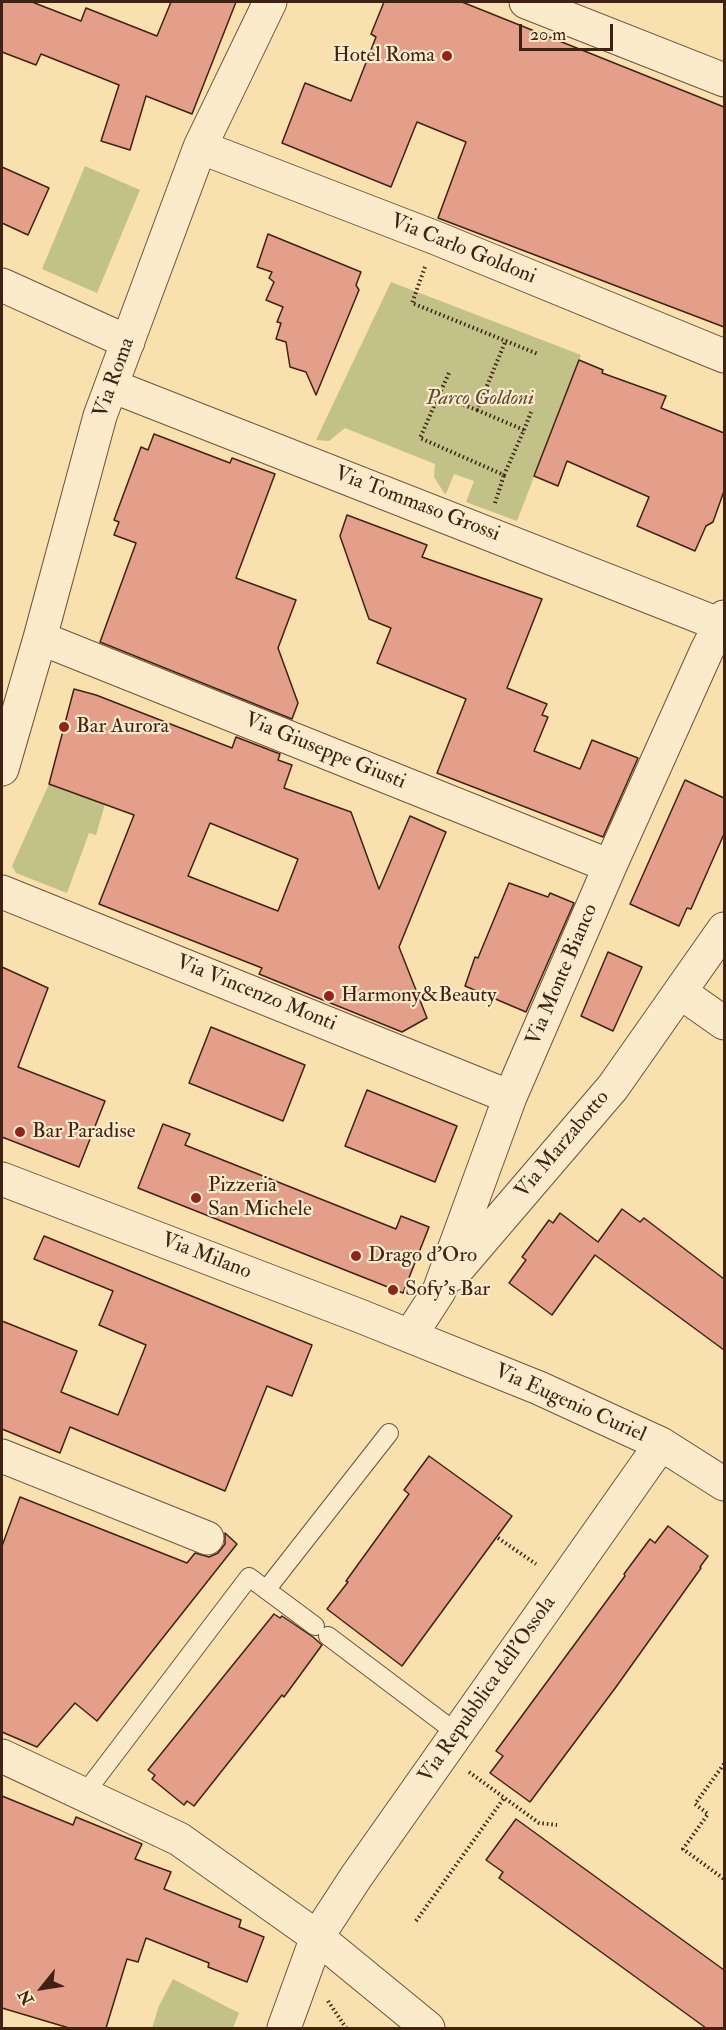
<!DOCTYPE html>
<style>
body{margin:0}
#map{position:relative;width:726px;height:2030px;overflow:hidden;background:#f9e0af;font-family:"IM FELL Double Pica",serif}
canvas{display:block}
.frame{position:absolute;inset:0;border:3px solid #402215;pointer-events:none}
.north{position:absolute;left:12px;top:1958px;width:60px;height:60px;-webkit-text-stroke:4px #fbebcb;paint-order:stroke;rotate:240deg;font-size:16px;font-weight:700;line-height:24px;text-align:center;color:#402215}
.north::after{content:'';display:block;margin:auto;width:21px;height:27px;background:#402215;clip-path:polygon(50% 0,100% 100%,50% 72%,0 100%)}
.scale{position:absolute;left:519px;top:24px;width:94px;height:27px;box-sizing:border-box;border:3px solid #402215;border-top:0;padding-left:8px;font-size:18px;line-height:21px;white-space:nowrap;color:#402215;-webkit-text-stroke:4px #fbebcb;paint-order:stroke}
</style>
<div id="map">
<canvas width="726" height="2030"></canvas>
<div class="frame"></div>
<div class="north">N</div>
<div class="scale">20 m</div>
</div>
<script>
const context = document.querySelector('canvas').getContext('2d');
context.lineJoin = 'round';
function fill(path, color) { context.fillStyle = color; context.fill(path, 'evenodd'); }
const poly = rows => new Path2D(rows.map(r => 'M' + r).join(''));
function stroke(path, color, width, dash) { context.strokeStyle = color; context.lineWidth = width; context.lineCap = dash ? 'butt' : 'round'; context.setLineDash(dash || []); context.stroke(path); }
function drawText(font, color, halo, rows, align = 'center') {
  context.font = font + ' "IM FELL Double Pica",serif'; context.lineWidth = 4.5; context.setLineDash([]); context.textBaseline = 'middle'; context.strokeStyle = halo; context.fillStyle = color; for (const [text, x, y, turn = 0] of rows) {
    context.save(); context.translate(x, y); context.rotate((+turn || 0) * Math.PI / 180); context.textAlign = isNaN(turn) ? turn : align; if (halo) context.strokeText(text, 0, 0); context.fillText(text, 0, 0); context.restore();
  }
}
fill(poly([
 [85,166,140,190,97,293,42,269],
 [391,282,581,355,517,521,466,502,474,481,454,474,446,494,444,493,434,477,435,464,345,428,329,441,316,440],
 [49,784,105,804,96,835,89,833,67,893,16,873,12,866],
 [173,1979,239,2013,233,2028,152,2028,159,2006]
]), '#c1c188');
const building = poly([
 [2,2,32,2,81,21,86,8,157,36,171,2,236,2,192,114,146,96,130,150,101,141,119,85,41,54,36,65,2,52,2,2],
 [384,2,462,2,724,107,724,327,438,218,466,142,417,122,391,187,282,143,305,83,351,101,376,37,371,34,384,2],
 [2,167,49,188,28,235,2,223,2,167],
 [268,234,361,272,356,285,359,290,316,395,306,372,290,367,286,342,276,339,281,323,277,322,283,307,266,300,274,282,269,278,272,272,257,267,268,234],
 [579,360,603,370,602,373,666,396,661,408,724,433,724,491,713,522,706,526,695,551,637,526,649,497,567,461,558,486,534,476,579,360],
 [154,434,230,463,232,458,275,474,236,578,296,600,278,648,298,703,292,719,100,642,136,543,114,535,119,522,114,520,141,447,148,450,154,434],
 [347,515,427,545,422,557,542,599,507,688,547,704,542,715,548,717,534,751,580,769,592,740,638,758,603,837,437,773,466,699,377,663,391,628,369,619,340,536,347,515],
 [74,689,96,695,232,748,236,737,280,754,278,760,292,765,284,788,351,812,379,889,410,816,446,832,399,947,427,1018,402,1032,259,974,262,968,99,904,134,815,49,784,74,689],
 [210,823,298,859,278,911,188,876,210,823],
 [685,780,724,798,724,834,691,909,687,908,679,926,630,904,685,780],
 [509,883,548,897,550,893,574,903,526,1012,465,986,475,957,478,958,509,883],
 [608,952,642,967,613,1031,581,1016,608,952],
 [2,967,48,988,18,1067,105,1101,79,1167,2,1137,2,967],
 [211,1027,305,1065,283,1121,189,1083,211,1027],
 [367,1090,457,1126,435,1182,345,1146,367,1090],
 [163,1124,190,1134,185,1145,396,1229,401,1216,429,1227,403,1293,138,1188,163,1124],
 [622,1209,640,1222,644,1218,724,1279,724,1350,595,1255,552,1315,509,1283,526,1260,522,1257,549,1220,553,1223,560,1213,598,1242,622,1209],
 [44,1236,312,1345,292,1396,267,1386,225,1491,70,1427,60,1453,2,1429,2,1321,77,1351,61,1392,118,1415,146,1345,99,1325,113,1291,34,1259,44,1236],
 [429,1456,512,1516,402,1666,327,1609,348,1582,346,1581,409,1494,404,1490,429,1456],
 [20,1497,187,1563,195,1553,209,1557,218,1553,225,1544,225,1533,237,1544,97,1721,75,1703,37,1747,2,1732,2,1546,20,1497],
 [668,1526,708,1556,700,1567,701,1568,616,1687,530,1802,490,1773,503,1756,496,1751,625,1576,624,1574,650,1539,655,1543,668,1526],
 [274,1614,280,1618,282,1616,313,1637,322,1645,284,1697,282,1695,194,1806,187,1801,184,1805,152,1779,155,1775,148,1770,274,1614],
 [2,1796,73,1825,76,1817,142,1844,135,1859,171,1872,164,1889,241,1920,239,1927,264,1937,247,1982,208,1967,209,1963,146,1938,138,1962,127,1959,106,2028,69,2028,2,2008,2,1796],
 [516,1819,724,1970,724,2028,706,2028,499,1878,503,1872,486,1860,516,1819]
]);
fill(building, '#e49f8a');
stroke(building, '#402215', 1.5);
const lane = poly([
 [266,1590,389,1433],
 [328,1636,458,1734],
 [85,1793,249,1577,315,1626]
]);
const street = poly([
 [526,2,724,80],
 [200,147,436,238,724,356],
 [2,285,128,342],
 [112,386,721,625],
 [40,638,610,866],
 [2,769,40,638,100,416,200,147,270,2],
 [2,892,510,1097],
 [680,992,724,1023],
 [2,1179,360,1316,539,1388,661,1444,724,1484],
 [453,1274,613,1087,724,929],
 [410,1336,439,1291,510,1097,610,866,707,650,724,617],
 [2,1456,207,1538],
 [2,1756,179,1839,317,1937,428,2028],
 [284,2028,317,1937,356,1877,661,1444]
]);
stroke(lane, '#6e523c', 20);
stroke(street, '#6e523c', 35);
stroke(poly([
 [425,267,412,303,538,354],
 [439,395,449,373],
 [477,410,524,430,504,475,420,438,439,395,477,410,506,340],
 [524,430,531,412],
 [495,503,504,475],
 [498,1538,536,1564],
 [724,1764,695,1804,708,1814,683,1849,724,1879],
 [469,1772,539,1823,557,1825],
 [416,1921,504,1798],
 [328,2001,346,2028]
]), '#402215', 4, [1.5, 3]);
stroke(lane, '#fbebcb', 18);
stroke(street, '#fbebcb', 33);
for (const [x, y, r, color] of [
 [447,56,6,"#8f2418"],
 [64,727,6,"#8f2418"],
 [329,996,6,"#8f2418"],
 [20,1132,6,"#8f2418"],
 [196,1198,6,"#8f2418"],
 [356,1256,6,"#8f2418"],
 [393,1290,6,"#8f2418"]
]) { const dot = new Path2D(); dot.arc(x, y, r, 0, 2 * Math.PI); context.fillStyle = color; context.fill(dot); stroke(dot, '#fbebcb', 2); }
drawText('21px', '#402215', '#fbebcb', [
 ["Hotel Roma",435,56,"right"],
 ["Bar Aurora",76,727],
 ["Harmony&Beauty",341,996],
 ["Bar Paradise",32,1132],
 ["Pizzeria",208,1186],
 ["San Michele",208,1210],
 ["Drago d'Oro",368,1256],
 ["Sofy's Bar",405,1290]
], 'left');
drawText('21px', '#402215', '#fbebcb', [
 ["Via Carlo Goldoni",463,250,22],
 ["Via Roma",115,378,-70],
 ["Via Tommaso Grossi",417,505,21],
 ["Via Giuseppe Giusti",325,752,22],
 ["Via Monte Bianco",563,975,-67],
 ["Via Vincenzo Monti",256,994,22],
 ["Via Marzabotto",563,1145,-50],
 ["Via Milano",206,1257,21],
 ["Via Eugenio Curiel",570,1404,24],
 ["Via Repubblica dell'Ossola",488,1690,-55]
]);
drawText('italic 21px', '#604a32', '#fbebcb', [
 ["Parco Goldoni",480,399]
]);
</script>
